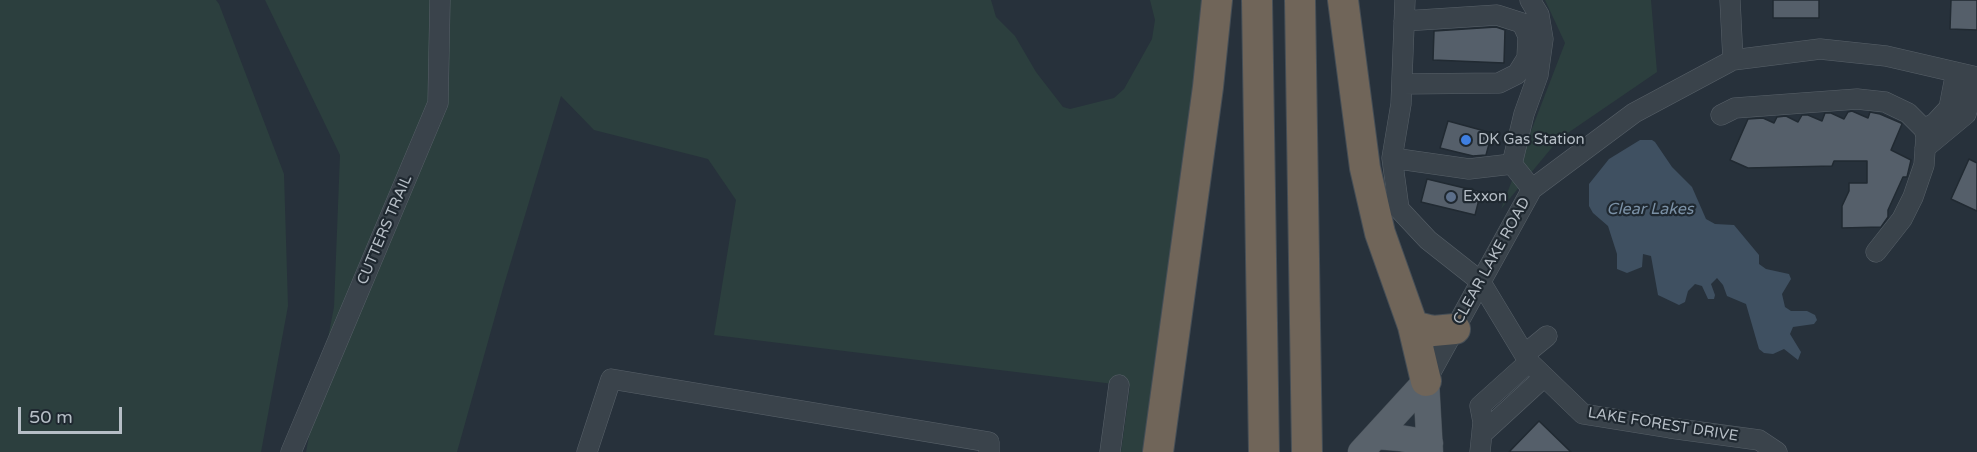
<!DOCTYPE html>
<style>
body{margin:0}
#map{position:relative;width:1977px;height:452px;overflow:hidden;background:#27313b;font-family:"Varela Round",sans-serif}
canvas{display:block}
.scale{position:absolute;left:18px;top:407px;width:104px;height:27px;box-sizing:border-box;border:3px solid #b6bec6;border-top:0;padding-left:8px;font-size:18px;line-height:21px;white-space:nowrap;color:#b6bec6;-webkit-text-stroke:4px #1f2830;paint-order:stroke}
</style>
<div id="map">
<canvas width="1977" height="452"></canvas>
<div class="scale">50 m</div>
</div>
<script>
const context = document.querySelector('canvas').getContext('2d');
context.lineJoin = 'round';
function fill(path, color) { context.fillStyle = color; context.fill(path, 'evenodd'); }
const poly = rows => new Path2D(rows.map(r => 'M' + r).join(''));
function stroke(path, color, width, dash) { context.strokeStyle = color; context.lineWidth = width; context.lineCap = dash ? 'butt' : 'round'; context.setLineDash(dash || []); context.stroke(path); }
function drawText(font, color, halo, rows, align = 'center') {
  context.font = font + ' "Varela Round",sans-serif'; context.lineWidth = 4.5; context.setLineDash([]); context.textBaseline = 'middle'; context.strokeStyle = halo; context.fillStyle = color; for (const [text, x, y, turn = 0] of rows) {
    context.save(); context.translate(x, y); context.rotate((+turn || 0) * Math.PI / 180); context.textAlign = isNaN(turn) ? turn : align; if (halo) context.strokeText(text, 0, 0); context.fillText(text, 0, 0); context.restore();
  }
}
fill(poly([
 [0,0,216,0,219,4,284,174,288,306,261,452,0,452],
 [265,0,991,0,996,17,1015,36,1036,72,1063,107,1070,109,1114,98,1124,89,1152,39,1155,20,1150,0,1207,0,1145,452,1121,452,1130,386,714,335,736,200,708,159,594,130,561,96,503,288,457,452,306,452,334,307,340,155],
 [1545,0,1651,0,1657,72,1559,139,1501,209,1565,43]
]), '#2c3f3e');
fill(poly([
 [1640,140,1652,140,1655,142,1672,167,1692,187,1706,219,1715,224,1734,225,1759,255,1759,264,1766,269,1789,274,1791,279,1782,294,1785,307,1791,311,1807,311,1815,315,1817,320,1814,324,1793,327,1790,334,1801,352,1798,360,1784,349,1773,354,1764,353,1759,349,1746,304,1727,296,1723,285,1717,278,1711,284,1715,295,1714,299,1708,299,1702,286,1695,284,1688,291,1685,302,1679,305,1658,295,1651,256,1643,254,1642,267,1627,273,1617,269,1617,254,1608,226,1593,213,1589,206,1589,184,1609,159]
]), '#3f5061');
const building = poly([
 [1773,0,1819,0,1819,18,1773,18,1773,0],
 [1951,0,1977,0,1977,30,1950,29,1951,0],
 [1496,27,1505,30,1504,63,1433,60,1434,31,1496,27],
 [1852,111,1868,118,1870,112,1880,114,1901,123,1902,124,1891,150,1911,160,1907,177,1903,177,1888,210,1888,217,1881,227,1842,228,1842,206,1849,191,1849,183,1867,183,1867,161,1834,161,1832,166,1748,168,1730,160,1748,119,1763,118,1774,123,1777,117,1786,116,1798,122,1802,115,1808,115,1822,121,1825,113,1831,113,1844,119,1848,112,1852,111],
 [1448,121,1492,133,1486,155,1473,156,1440,148,1448,121],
 [1969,159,1977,163,1977,211,1951,199,1969,159],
 [1427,179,1481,192,1475,215,1421,202,1427,179],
 [1539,421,1571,452,1509,452,1539,421]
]);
fill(building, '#555f6a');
stroke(building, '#212a32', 1.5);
const minor = poly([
 [1405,0,1401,104,1392,158,1469,169,1512,164,1532,189],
 [1730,0,1733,60],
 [1402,84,1499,83,1517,74,1527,58,1528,36,1522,23,1497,15,1404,21],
 [1721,115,1735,108,1857,99,1885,102,1908,113,1924,129],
 [1924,129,1935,123,1949,108,1956,72],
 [1925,148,1966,114,1976,77],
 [1392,158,1399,209,1428,240,1480,281,1529,362,1583,414,1670,428,1759,440,1777,452],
 [1512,164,1524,114,1538,75,1543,39,1539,15,1530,0],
 [1876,252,1902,219,1913,197,1924,165,1926,136,1924,129],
 [1525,354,1547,336],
 [1426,381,1532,189,1634,113,1733,60,1820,49,1886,56,1977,77],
 [1483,433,1544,377],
 [291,452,438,103,440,0],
 [587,452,611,379,989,442,989,452],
 [1110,452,1119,385],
 [1480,452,1483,422,1480,406,1529,362]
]);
const major = poly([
 [1426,381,1430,452],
 [1376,436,1400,438,1430,443],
 [1361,452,1426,381]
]);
const highway = poly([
 [1257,0,1264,452],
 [1300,0,1307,452],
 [1343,0,1365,168,1380,233,1413,326,1426,381],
 [1413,326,1433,331,1455,329],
 [1158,452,1208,87,1217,0]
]);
stroke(minor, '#586169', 21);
stroke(major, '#434c54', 27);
stroke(highway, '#454e56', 32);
stroke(minor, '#3a434b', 20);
stroke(major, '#59626b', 26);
stroke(highway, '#706559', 30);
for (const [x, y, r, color] of [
 [1466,140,6,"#3f7fe0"],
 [1451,197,6,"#5c6f8a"]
]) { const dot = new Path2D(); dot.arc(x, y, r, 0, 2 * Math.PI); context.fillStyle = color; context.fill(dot); stroke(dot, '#1f2830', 2); }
drawText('15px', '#b6bec6', '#1f2830', [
 ["DK Gas Station",1478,140],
 ["Exxon",1463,197]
], 'left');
drawText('15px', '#b6bec6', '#1f2830', [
 ["CUTTERS TRAIL",385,230,-67],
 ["CLEAR LAKE ROAD",1492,261,-61],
 ["LAKE FOREST DRIVE",1663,425,9]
]);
drawText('italic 16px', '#7b91a6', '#1f2830', [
 ["Clear Lakes",1650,210]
]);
</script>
